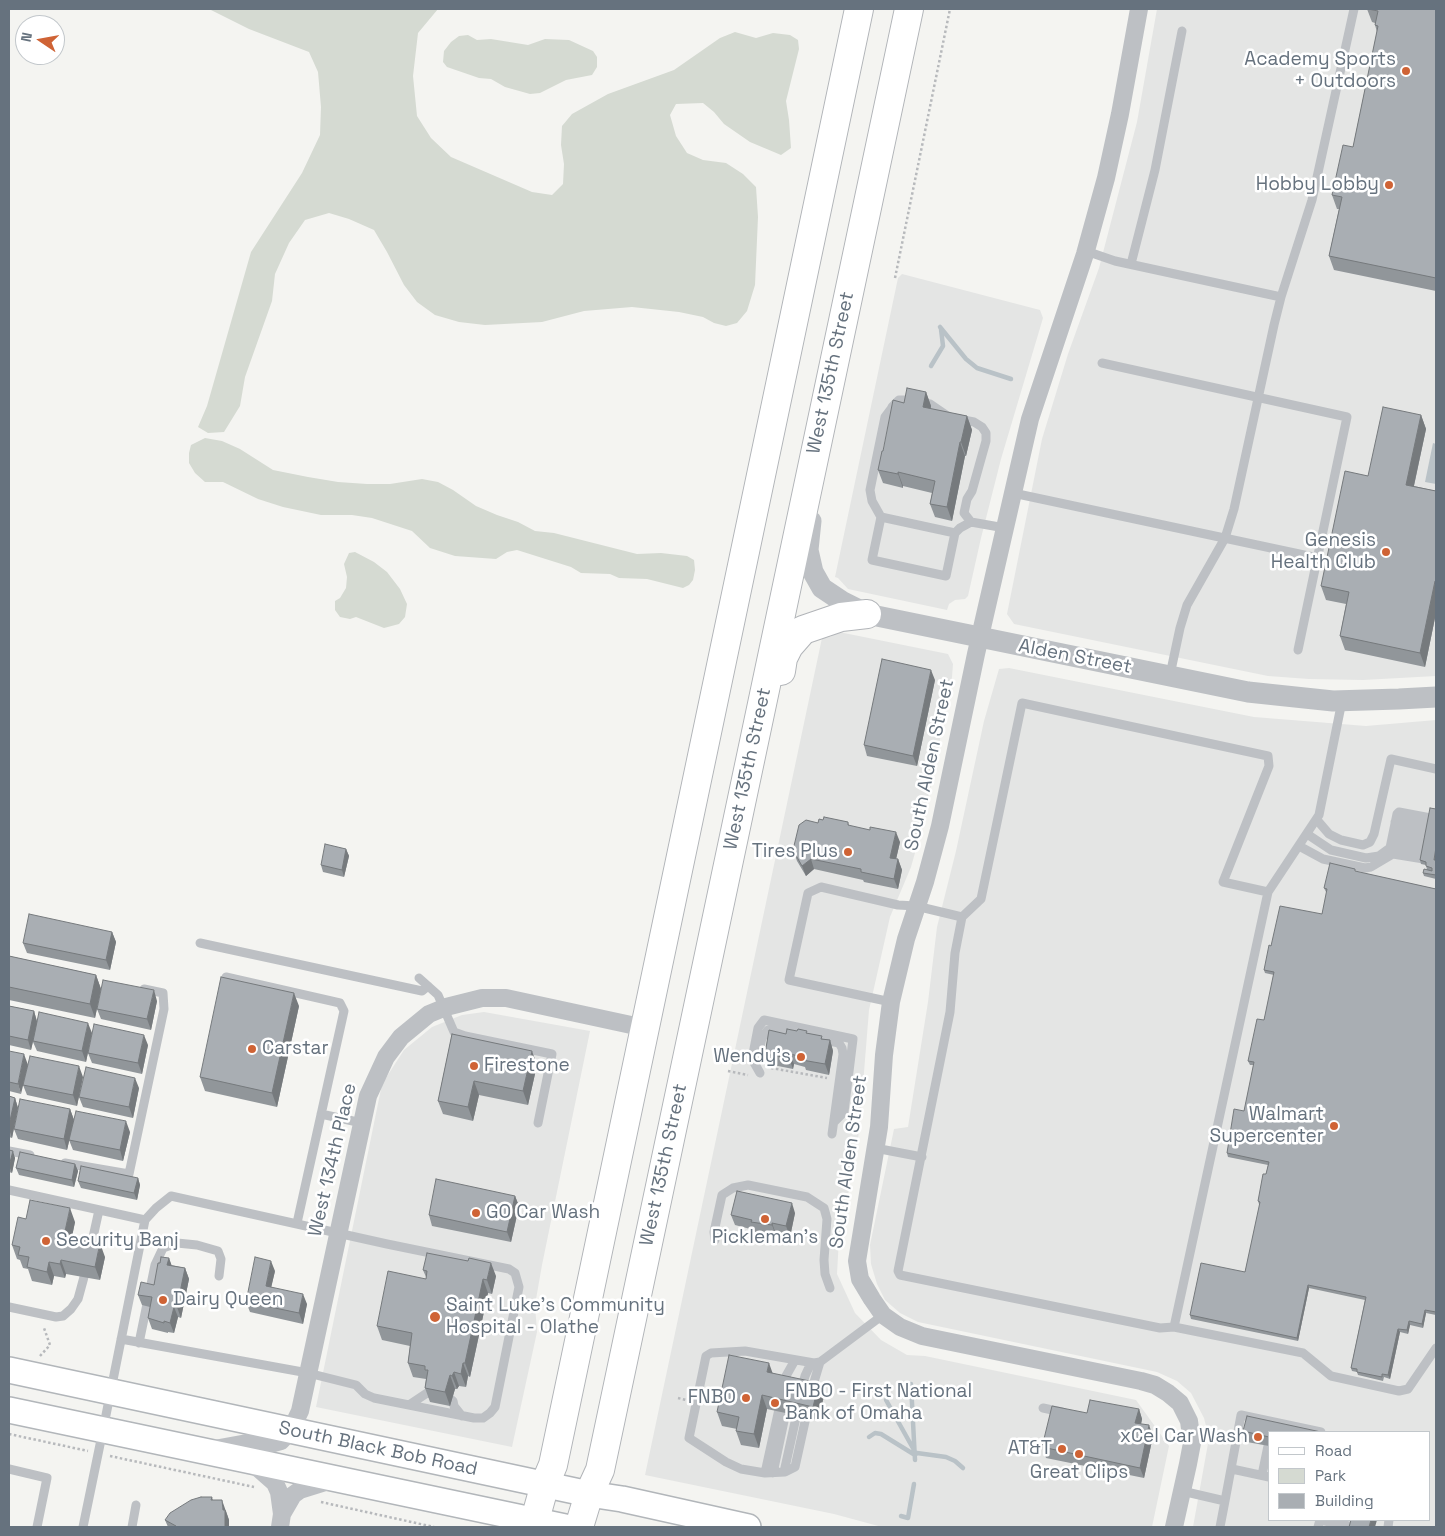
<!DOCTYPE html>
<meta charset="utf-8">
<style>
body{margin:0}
#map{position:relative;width:1445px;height:1536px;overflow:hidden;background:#f4f4f1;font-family:"Space Grotesk",sans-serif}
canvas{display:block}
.frame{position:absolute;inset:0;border:10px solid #66727e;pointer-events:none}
.legend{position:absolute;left:1268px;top:1431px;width:162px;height:90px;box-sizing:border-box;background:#fff;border:1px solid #c2c7cb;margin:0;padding:6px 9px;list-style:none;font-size:15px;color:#66727e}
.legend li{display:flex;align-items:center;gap:10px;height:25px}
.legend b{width:25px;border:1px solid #c2c7cb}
.north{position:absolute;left:15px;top:15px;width:50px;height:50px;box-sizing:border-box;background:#fff;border:1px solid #c2c7cb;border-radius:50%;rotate:282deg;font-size:14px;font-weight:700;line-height:20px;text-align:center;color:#66727e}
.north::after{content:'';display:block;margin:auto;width:18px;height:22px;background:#cf6335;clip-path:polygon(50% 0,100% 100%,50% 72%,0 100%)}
</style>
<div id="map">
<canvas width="1445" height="1536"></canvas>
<div class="frame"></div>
<ul class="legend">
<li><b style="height:6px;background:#fff"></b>Road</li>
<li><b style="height:14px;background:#d5dad2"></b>Park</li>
<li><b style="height:14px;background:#a9aeb3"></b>Building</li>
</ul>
<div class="north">N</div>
</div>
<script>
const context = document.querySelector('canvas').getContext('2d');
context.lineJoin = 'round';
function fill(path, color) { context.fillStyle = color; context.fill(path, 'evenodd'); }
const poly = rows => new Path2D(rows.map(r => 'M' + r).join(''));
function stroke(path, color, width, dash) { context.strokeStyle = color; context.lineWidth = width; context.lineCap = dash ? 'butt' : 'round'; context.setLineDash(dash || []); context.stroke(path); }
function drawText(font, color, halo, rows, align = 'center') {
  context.font = font + ' "Space Grotesk",sans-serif'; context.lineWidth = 5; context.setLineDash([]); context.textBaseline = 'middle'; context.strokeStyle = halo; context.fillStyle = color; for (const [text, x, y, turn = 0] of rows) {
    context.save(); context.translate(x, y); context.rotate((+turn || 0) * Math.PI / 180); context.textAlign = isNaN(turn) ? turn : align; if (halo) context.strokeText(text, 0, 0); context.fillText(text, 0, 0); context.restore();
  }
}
fill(poly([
 [1157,9,1436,9,1436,676,1363,680,1309,679,1268,676,1014,624,1007,614,1042,439,1068,354,1099,268,1137,122],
 [902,274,1040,310,1043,318,1001,459,981,538,968,596,965,599,955,600,949,604,947,610,848,589,838,578,835,577,898,278],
 [839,632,948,654,953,664,952,677,942,723,939,748,920,835,911,867,890,917,869,1010,860,1122,856,1156,839,1238,837,1274,855,1313,881,1340,907,1355,925,1356,1136,1400,1169,1446,1152,1527,882,1527,834,1514,645,1475,822,638,830,637],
 [1009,668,1254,717,1366,726,1436,720,1436,1527,1193,1527,1209,1438,1204,1418,1191,1393,1177,1381,1157,1372,918,1322,900,1313,885,1300,877,1284,871,1264,870,1245,894,1129,908,1127,928,1002,937,927,956,851,984,721,999,669],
 [1269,1432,1429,1432,1429,1520,1269,1520],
 [484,1012,590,1031,542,1265,535,1305,537,1332,512,1447,316,1407,382,1084,404,1050,432,1027,462,1015]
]), '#e4e5e4');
fill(poly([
 [209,9,438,9,418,33,413,76,417,116,431,138,451,157,532,192,552,195,563,184,564,164,561,145,562,126,572,114,608,94,674,70,720,38,735,32,756,38,773,33,790,35,798,40,799,49,786,101,789,120,791,148,781,155,750,142,724,124,714,112,703,103,676,104,670,115,676,136,687,153,703,160,726,163,743,174,756,187,758,217,755,285,747,311,737,323,726,326,714,323,703,317,679,312,632,307,584,311,542,322,485,325,459,322,435,315,417,302,404,285,387,252,374,230,349,219,329,213,305,220,289,243,275,274,272,301,245,377,240,406,224,432,208,433,198,427,207,406,251,252,302,173,320,135,321,107,318,72,309,52,249,29],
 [468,35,477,40,491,39,528,45,545,39,569,40,593,51,597,57,597,67,592,75,566,80,540,93,530,94,505,87,491,79,479,78,447,67,443,62,444,51,451,42,459,36],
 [205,438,222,441,240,449,273,470,308,477,338,482,367,484,390,484,422,479,438,482,453,490,476,506,497,515,518,522,535,531,554,533,637,554,661,553,687,556,694,560,695,570,693,580,689,585,683,588,647,579,619,578,610,574,581,573,571,567,517,550,507,552,496,559,455,556,430,548,412,531,372,518,352,515,321,515,283,507,258,499,223,482,205,482,195,473,189,463,189,453,191,445],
 [355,552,374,562,387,572,400,589,407,604,405,617,399,624,384,628,356,617,350,619,340,617,335,610,335,601,340,598,346,588,347,577,344,564,349,553]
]), '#d5dad2');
fill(poly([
 [1433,443,1436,444,1436,484,1425,482]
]), '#b9c2c7');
stroke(poly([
 [940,327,966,359,977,368,1011,379],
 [931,366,943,346,941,329],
 [911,1384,915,1460],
 [886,1400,914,1450],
 [869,1437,875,1433,881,1434,915,1455,917,1453,946,1457,955,1461,963,1468],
 [901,1516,908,1518,914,1484]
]), '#b9c2c7', 4.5);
const secondary = poly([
 [9,1370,589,1494,622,1499,748,1527],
 [9,1410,565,1527]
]);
const primary = poly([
 [781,671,783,658,789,646,803,630,841,617,867,614],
 [533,1527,545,1484,553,1465,859,9],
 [579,1527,589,1494,600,1470,909,9]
]);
stroke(secondary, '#b2b6ba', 28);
stroke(primary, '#b1b4b8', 30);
stroke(poly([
 [895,278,950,9],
 [771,1068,827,1078],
 [728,1071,748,1075],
 [40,1356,50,1345,44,1328],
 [678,1398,686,1400],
 [9,1434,88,1451],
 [110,1456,254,1487],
 [321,1502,434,1527]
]), '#b7b9bc', 2.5, [2.5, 2.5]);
stroke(poly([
 [1086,251,1115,261,1281,297],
 [1131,264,1155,170,1182,31],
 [1102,363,1347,417,1298,650],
 [892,407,899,400,908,400,930,404,949,417],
 [958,419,974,422,982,427,986,433,986,441,972,491,967,499,964,513,971,522],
 [1013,493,1318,558],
 [881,517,872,501,870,490,885,417,891,409,901,407],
 [955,533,881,517,872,560,946,576,955,533,960,528,971,522,1005,528],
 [1170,675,1180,628,1187,605,1225,538,1234,509,1274,325,1281,297,1312,200,1354,9],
 [1317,820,1329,834,1341,840,1363,845,1370,842,1374,834,1391,759,1436,769],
 [1395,822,1400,820,1436,827],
 [1394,829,1398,828,1436,835],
 [1307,834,1331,850,1366,858,1379,856,1390,848,1397,814,1399,812,1436,819],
 [1392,840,1396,836,1436,845],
 [1299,846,1323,859,1365,868,1371,867,1393,854,1436,861],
 [1390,848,1395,845,1436,853],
 [962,917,981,899,1022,703,1268,756,1269,766,1223,882,1268,892],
 [200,943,422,991,428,986],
 [226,977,340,1003,344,1011,297,1223],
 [419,978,438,995,454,1032,465,1036,552,1054,538,1123],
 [891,1002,789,980,808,893,821,887,898,905,916,906,962,917,955,953,950,1012,898,1271,900,1275,1160,1328,1174,1327,1268,892,1319,815,1342,701],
 [820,1039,839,1043,842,1048,843,1054,832,1134],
 [760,1047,762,1038,768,1030,772,1029,797,1034],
 [760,1073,752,1059,758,1028,764,1020,853,1039,844,1112,834,1122],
 [321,1114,362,1123],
 [875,1148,922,1157],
 [9,1151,30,1155],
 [65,1163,129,1174,164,1009,163,993,144,989],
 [9,1190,145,1220],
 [715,1240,714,1232,722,1195,733,1188,748,1185,807,1197,824,1208,827,1219,824,1260,825,1274,830,1288],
 [90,1251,99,1210],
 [9,1307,56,1317,63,1316,71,1309,78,1299,84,1277],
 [1174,1327,1303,1353,1331,1376,1399,1391,1408,1389,1436,1348],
 [139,1343,155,1265,163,1248,177,1243,197,1245,218,1251,221,1259,219,1276],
 [784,1387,786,1376,795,1360],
 [801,1391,805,1376,811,1363],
 [811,1392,820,1362],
 [409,1405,427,1393,448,1397,453,1401,454,1406,462,1416],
 [808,1408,795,1467,785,1472,765,1473,741,1469,726,1462,689,1438,706,1356,711,1353,745,1351,814,1363,820,1362,883,1315],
 [1043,1408,1062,1412],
 [9,1469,47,1478,37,1527],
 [1232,1469,1269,1477],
 [784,1472,799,1404],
 [765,1473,781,1400],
 [773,1473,788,1402],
 [1262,1475,1268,1446],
 [1182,1491,1225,1501,1241,1415,1321,1432],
 [83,1527,103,1430,145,1220,156,1208,171,1196,387,1244,509,1269,515,1273,519,1287,495,1407,490,1413,483,1418,474,1418,374,1398,365,1394,356,1385,308,1373,121,1339],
 [132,1527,136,1505],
 [1220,1527,1225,1501],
 [1318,1527,1320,1520,1354,1527],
 [1388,1527,1389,1520]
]), '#bdc0c4', 9);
stroke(poly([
 [1139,9,1120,114,1106,178,1085,254,1030,419,976,654,940,826,925,882,906,939,891,1002,884,1055,879,1127,857,1261,860,1279,872,1299,883,1315,900,1327,922,1336,1141,1381,1155,1385,1168,1393,1180,1403,1189,1421,1192,1443,1188,1464,1174,1527],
 [214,1449,247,1443,270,1444,281,1441,291,1430,300,1411,368,1096,386,1057,401,1037,429,1014,446,1007,482,998,506,998,645,1028],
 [250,1461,275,1483,279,1492,282,1514],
 [280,1527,282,1514,293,1495,300,1490,332,1480]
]), '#bdc0c4', 18);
stroke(poly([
 [811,521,808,550,813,572,822,588,843,602,867,614,1248,692,1333,701,1399,699,1436,697]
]), '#bdc0c4', 21);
stroke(secondary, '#fff', 25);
stroke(primary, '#fff', 28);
fill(poly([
 [1367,9,1436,9,1436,291,1334,270,1329,256,1339,209,1337,209,1332,195,1353,147,1377,32,1375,25,1375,23,1372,22],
 [926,392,931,406,931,409,967,416,972,430,966,456,965,456,952,521,935,517,930,504,932,493,903,486,903,488,883,483,878,470,883,451,904,403],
 [1421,415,1426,429,1414,486,1436,491,1436,613,1425,667,1345,650,1340,636,1346,604,1326,600,1321,586,1368,476],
 [935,680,917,766,867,756,864,745],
 [823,820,848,822,849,826,900,842,896,859,898,859,902,870,898,889,864,882,863,880,814,869,806,876,797,861,793,850,818,823],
 [346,849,349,856,344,877,323,872,321,865],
 [1420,860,1436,860,1436,879,1424,876,1423,873,1427,870,1426,865,1421,864],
 [1356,872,1436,889,1436,1315,1426,1313,1423,1328,1410,1325,1408,1334,1400,1332,1390,1379,1384,1377,1383,1381,1358,1375,1357,1372,1352,1371,1351,1368,1365,1300,1309,1288,1298,1341,1191,1319,1190,1315,1245,1272,1260,1205,1259,1204,1258,1201,1266,1174,1268,1165,1228,1157,1227,1153,1244,1111,1254,1065,1250,1065,1248,1061,1264,1020,1274,975,1265,973,1264,970,1271,946,1322,914,1327,892,1326,892,1324,888],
 [112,932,116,942,110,970,27,953,23,943],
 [9,956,96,975,101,989,95,1018,9,1000],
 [157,1001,151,1030,101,1019,97,1009],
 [9,1006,34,1011,37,1021,92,1033,86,1062,37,1051,33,1042,31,1050,9,1045],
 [299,1006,277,1107,205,1091,200,1077],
 [808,1033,823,1039,830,1040,833,1051,829,1075,806,1070,805,1067,794,1064,793,1069,768,1064,765,1054,786,1034],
 [452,1034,537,1065,528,1105,479,1095,473,1121,443,1114,438,1101],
 [148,1045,142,1074,92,1063,88,1053],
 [9,1051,21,1094,9,1091],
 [83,1077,77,1106,27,1095,23,1085],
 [139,1088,133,1118,83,1107,79,1097],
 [9,1096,15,1098,18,1108,12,1138,9,1137],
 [70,1109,74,1120,67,1150,18,1139,14,1129],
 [130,1132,123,1161,73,1150,69,1140],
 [9,1150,15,1158,12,1173,9,1172],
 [75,1164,78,1171,74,1187,19,1175,16,1168],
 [138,1178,140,1185,137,1200,81,1188,78,1181],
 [515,1196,519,1206,511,1242,432,1226,429,1215],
 [795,1213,790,1237,776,1234,776,1236,755,1232,754,1230,735,1225,731,1215],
 [26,1219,75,1222,72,1237,105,1257,100,1280,66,1274,65,1278,54,1276,52,1285,32,1281,28,1269,23,1268,20,1260,17,1259,12,1245],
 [169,1258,171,1265,185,1268,189,1279,181,1318,178,1317,174,1333,168,1332,168,1333,152,1329,148,1318,150,1307,142,1305,138,1295,154,1285,160,1263],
 [423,1270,496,1276,492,1294,488,1293,470,1377,468,1376,466,1387,459,1386,457,1389,455,1389,450,1406,430,1402,425,1388,426,1379,413,1377,408,1363,410,1346,382,1340,377,1326,426,1279,426,1277],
 [275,1271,271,1287,307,1304,303,1324,250,1312,246,1302],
 [772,1373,824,1396,818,1420,767,1409,759,1448,741,1445,736,1431,737,1429,722,1426,717,1412],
 [1139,1409,1142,1419,1141,1424,1153,1436,1144,1478,1046,1458,1042,1447,1087,1413],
 [1243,1431,1269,1432,1269,1446,1247,1442],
 [212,1497,213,1500,226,1511,229,1520,229,1527,168,1527,165,1520]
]), '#91969a');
fill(poly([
 [926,392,931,406,928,421,923,407],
 [1421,415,1426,429,1411,499,1406,485],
 [967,416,972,430,966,456,961,442],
 [960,442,965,456,952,521,947,507],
 [898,472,903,486,903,488,898,474],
 [1435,581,1436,585,1436,613,1425,667,1420,653],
 [931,670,935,680,917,766,913,756],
 [896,832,900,842,894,868,890,858],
 [1436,847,1436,857,1435,863,1434,860],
 [346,849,349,856,344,877,342,870],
 [811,859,814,869,806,876,802,866],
 [898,859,902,870,898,889,894,879],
 [112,932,116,942,110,970,106,960],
 [96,975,101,989,95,1018,90,1004],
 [154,990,157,1001,151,1030,147,1019],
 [294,993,299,1006,277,1107,272,1093],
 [34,1011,37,1022,31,1050,28,1040],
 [88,1023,92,1033,86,1062,82,1051],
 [144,1035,148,1045,142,1074,138,1063],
 [830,1040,833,1051,829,1075,825,1064],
 [532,1051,537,1065,528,1105,523,1091],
 [24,1054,28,1065,21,1094,18,1084],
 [790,1054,794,1064,793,1069,789,1058],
 [79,1066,83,1077,77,1106,73,1095],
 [135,1078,139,1088,133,1118,129,1107],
 [474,1081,479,1095,473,1121,468,1107],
 [15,1098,18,1108,12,1138,9,1129,9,1125],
 [70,1109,74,1120,67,1150,64,1139],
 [126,1121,130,1132,123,1161,120,1150],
 [13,1151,15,1158,12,1173,9,1166],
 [75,1164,78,1171,74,1187,72,1180],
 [138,1178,140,1185,137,1200,134,1193],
 [515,1196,519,1206,511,1242,507,1232],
 [792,1203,795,1213,790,1237,786,1226],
 [70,1208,75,1222,69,1250,64,1236],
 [772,1223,776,1234,776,1236,772,1225],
 [100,1243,105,1257,100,1280,95,1267],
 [169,1258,173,1269,167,1265],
 [61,1260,66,1274,65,1278,60,1264],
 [271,1261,275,1271,269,1297,266,1286],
 [49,1262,54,1276,52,1285,47,1272],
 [491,1263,496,1276,492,1294,487,1280],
 [185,1268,189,1279,181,1318,177,1307],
 [483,1279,488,1293,470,1377,465,1363],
 [1308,1285,1309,1288,1298,1341,1297,1338],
 [303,1294,307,1304,303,1324,299,1313],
 [174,1307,178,1317,174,1333,170,1323],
 [1425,1310,1426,1313,1423,1328,1422,1324],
 [1409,1321,1410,1325,1408,1334,1407,1330],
 [1398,1329,1400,1332,1390,1379,1388,1375],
 [463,1363,468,1376,466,1387,461,1374],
 [769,1363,774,1377,767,1372],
 [454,1372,459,1386,457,1389,452,1376],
 [450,1375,455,1389,450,1406,445,1392],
 [819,1383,824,1396,818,1420,813,1407],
 [762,1395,767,1409,759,1448,754,1434],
 [1139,1409,1142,1419,1139,1434,1135,1423],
 [1149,1425,1153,1436,1144,1478,1140,1468],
 [222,1500,229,1520,229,1527,225,1527,223,1510],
 [1371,1520,1377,1520,1375,1527,1369,1527]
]), '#767a7d');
const building = poly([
 [1368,9,1436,9,1436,278,1329,256,1342,197,1332,195,1343,145,1353,147,1378,26,1375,25,1378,11,1368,9],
 [907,388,926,392,923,407,967,416,961,442,960,442,947,507,930,504,935,481,898,472,898,474,878,470,882,451,883,451,893,400,904,403,907,388],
 [1383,407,1421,415,1406,485,1436,491,1436,582,1435,581,1420,653,1340,636,1349,592,1321,586,1345,471,1368,476,1383,407],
 [882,659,931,670,913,756,864,745,882,659],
 [1430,808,1436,809,1436,847,1434,860,1436,860,1436,875,1423,873,1424,869,1432,871,1432,868,1426,866,1426,862,1420,860,1430,808],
 [824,817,848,822,848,825,870,830,870,827,896,832,890,858,898,859,894,879,861,872,861,869,811,859,802,866,793,850,799,825,806,820,818,823,819,819,823,820,824,817],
 [325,844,346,849,342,870,321,865,325,844],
 [1330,863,1355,869,1355,871,1436,889,1436,1312,1425,1310,1422,1324,1409,1321,1407,1330,1398,1329,1388,1375,1382,1374,1382,1377,1357,1372,1357,1369,1351,1368,1366,1297,1308,1285,1297,1338,1190,1315,1201,1263,1245,1272,1260,1202,1258,1201,1263,1174,1266,1174,1269,1162,1227,1153,1234,1109,1244,1111,1254,1062,1248,1061,1257,1019,1264,1020,1274,972,1264,970,1269,945,1271,946,1280,906,1322,914,1327,889,1324,888,1330,863],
 [29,914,112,932,106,960,23,943,29,914],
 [9,956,96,975,90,1004,9,987,9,956],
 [221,977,294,993,272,1093,200,1077,221,977],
 [103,980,154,990,147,1019,97,1009,103,980],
 [9,1006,34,1011,28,1040,9,1036,9,1006],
 [39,1012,88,1023,82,1051,33,1041,39,1012],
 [94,1024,144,1035,138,1063,88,1053,94,1024],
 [787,1029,797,1031,798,1029,807,1031,806,1033,822,1036,821,1039,830,1040,825,1064,802,1060,803,1057,790,1054,789,1058,765,1054,769,1030,786,1034,787,1029],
 [452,1034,532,1051,523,1091,474,1081,468,1107,438,1101,452,1034],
 [9,1051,24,1054,18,1084,9,1082,9,1051],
 [30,1056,79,1066,73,1095,23,1085,30,1056],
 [86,1067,135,1078,129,1107,79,1097,86,1067],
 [9,1096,15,1098,9,1125,9,1096],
 [20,1099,70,1109,64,1139,14,1129,20,1099],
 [76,1111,126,1121,120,1150,69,1140,76,1111],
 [9,1150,13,1151,9,1166,9,1150],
 [20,1152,75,1164,72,1180,16,1168,20,1152],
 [81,1166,138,1178,134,1193,78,1181,81,1166],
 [436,1179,515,1196,507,1232,429,1215,436,1179],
 [737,1191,792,1203,786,1226,772,1223,772,1225,751,1222,752,1220,731,1215,737,1191],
 [30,1200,70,1208,64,1236,100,1243,95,1267,61,1260,60,1264,49,1262,47,1272,27,1267,29,1257,18,1255,20,1247,12,1245,18,1217,26,1219,30,1200],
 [427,1253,468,1261,469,1258,491,1263,487,1280,483,1279,465,1363,463,1363,461,1374,454,1372,452,1376,450,1375,445,1392,425,1388,428,1370,425,1370,425,1366,408,1363,412,1333,377,1326,388,1271,426,1279,427,1271,423,1270,427,1253],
 [161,1257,169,1258,167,1265,185,1268,177,1307,174,1307,170,1323,164,1321,164,1323,148,1318,152,1297,138,1295,141,1282,154,1285,158,1263,160,1263,161,1257],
 [255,1257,271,1261,266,1286,303,1294,299,1313,246,1302,255,1257],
 [729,1355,769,1363,767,1372,819,1383,813,1407,762,1395,754,1434,736,1431,739,1417,717,1412,729,1355],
 [1090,1400,1139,1409,1135,1423,1149,1425,1140,1468,1042,1447,1052,1406,1087,1413,1090,1400],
 [1247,1416,1321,1432,1269,1432,1269,1437,1243,1431,1247,1416],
 [201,1497,212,1497,211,1500,222,1500,223,1510,225,1510,225,1527,175,1527,176,1526,165,1520,170,1513,191,1500,201,1497],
 [1351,1520,1371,1520,1369,1527,1349,1527,1351,1520]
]);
fill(building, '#a9aeb3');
stroke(building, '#767a7d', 1);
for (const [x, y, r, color] of [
 [1406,71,5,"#cf6335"],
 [1389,185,5,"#cf6335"],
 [1386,552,5,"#cf6335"],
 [848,852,5,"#cf6335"],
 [252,1049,5,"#cf6335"],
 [801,1057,5,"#cf6335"],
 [474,1066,5,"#cf6335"],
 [1334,1126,5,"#cf6335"],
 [476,1213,5,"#cf6335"],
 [765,1219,5,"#cf6335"],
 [46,1241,5,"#cf6335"],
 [163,1300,5,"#cf6335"],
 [435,1317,6,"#cf6335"],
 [746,1398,5,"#cf6335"],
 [775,1403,5,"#cf6335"],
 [1258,1437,5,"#cf6335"],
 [1062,1449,5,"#cf6335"],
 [1079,1454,5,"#cf6335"]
]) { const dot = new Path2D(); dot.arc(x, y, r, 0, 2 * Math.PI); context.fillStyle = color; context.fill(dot); stroke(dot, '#fff', 2); }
drawText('19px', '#66727e', '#fff', [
 ["Academy Sports",1396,60],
 ["+ Outdoors",1396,82],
 ["Hobby Lobby",1379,185],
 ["Genesis",1376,541],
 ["Health Club",1376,563],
 ["Tires Plus",838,852],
 ["Carstar",262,1049,"left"],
 ["Wendy's",791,1057],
 ["Firestone",484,1066,"left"],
 ["Walmart",1324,1115],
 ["Supercenter",1324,1137],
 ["GO Car Wash",486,1213,"left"],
 ["Pickleman's",765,1238,"center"],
 ["Security Banj",56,1241,"left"],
 ["Dairy Queen",173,1300,"left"],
 ["Saint Luke’s Community",446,1306,"left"],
 ["Hospital - Olathe",446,1328,"left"],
 ["FNBO - First National",785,1392,"left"],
 ["Bank of Omaha",785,1414,"left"],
 ["FNBO",736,1398],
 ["xCel Car Wash",1248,1437],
 ["AT&T",1052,1449],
 ["Great Clips",1079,1473,"center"]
], 'right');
drawText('19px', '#66727e', '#fff', [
 ["West 135th Street",831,373,-78],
 ["Alden Street",1075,657,11],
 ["South Alden Street",930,765,-78],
 ["West 135th Street",748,769,-78],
 ["West 134th Place",333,1160,-77],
 ["South Alden Street",849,1162,-82],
 ["West 135th Street",664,1165,-78],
 ["South Black Bob Road",378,1449,12]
]);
</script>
